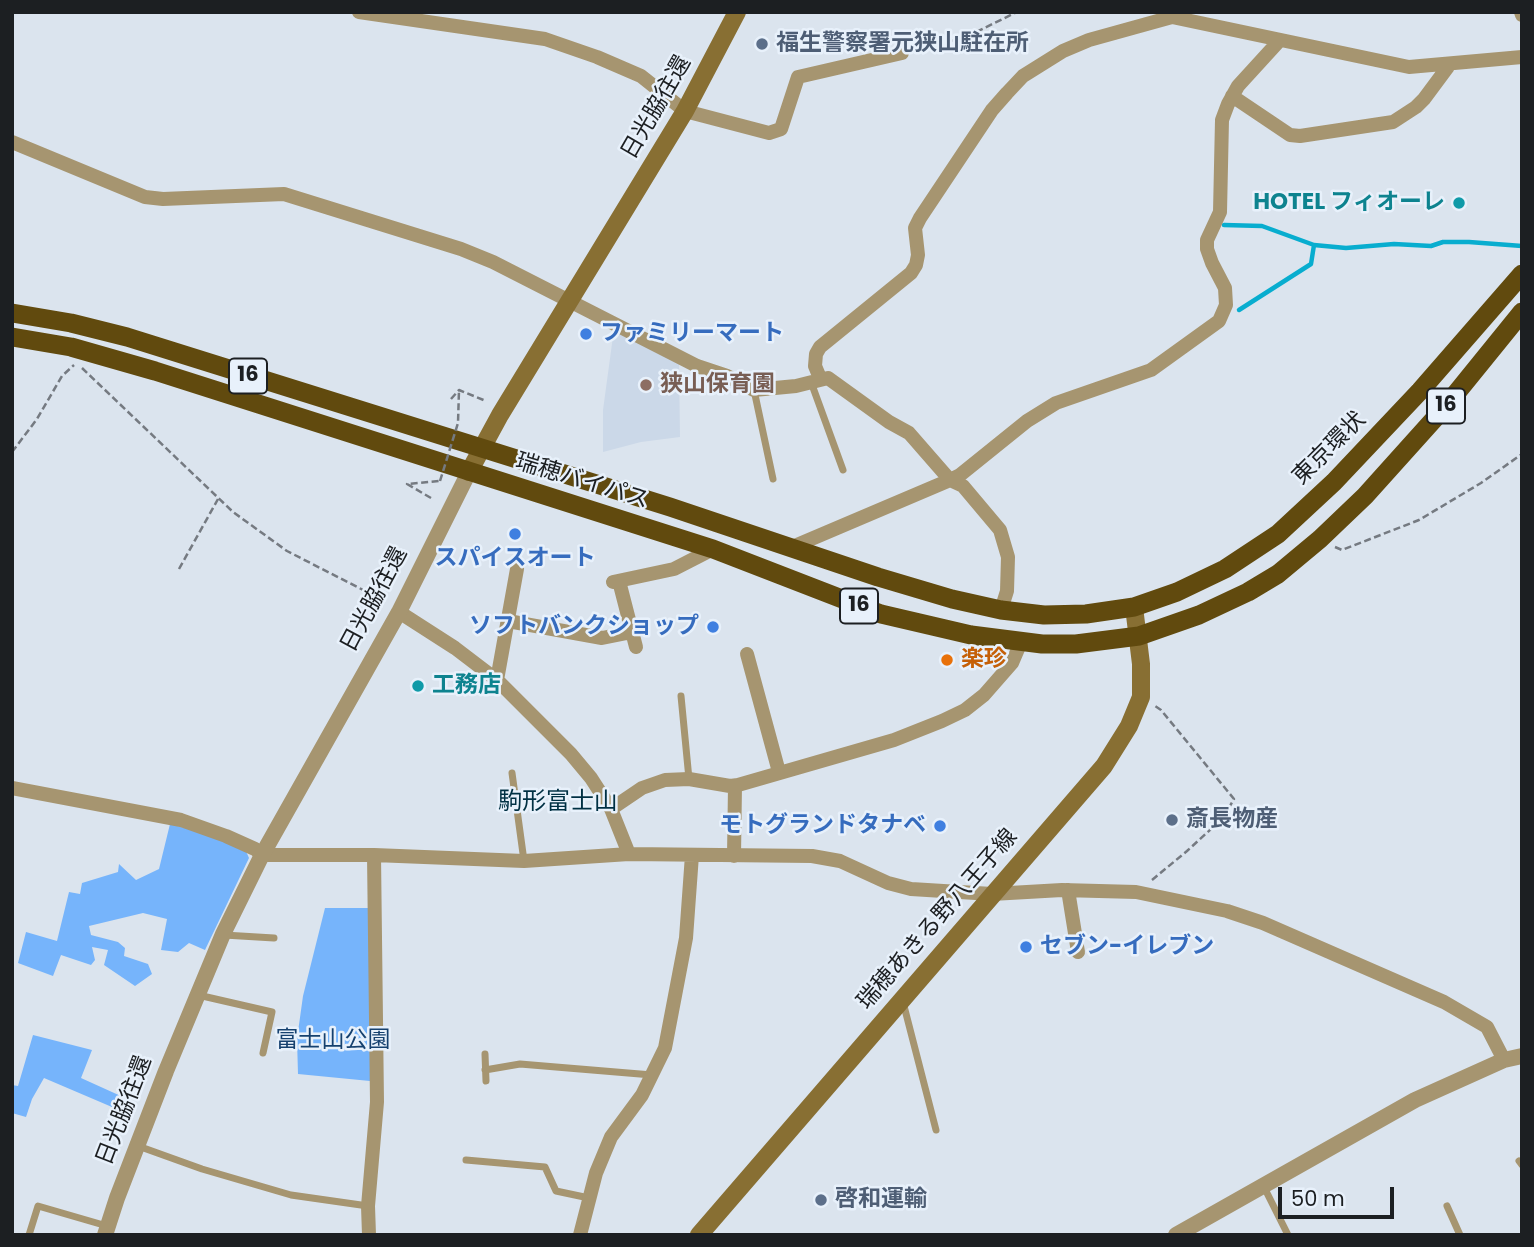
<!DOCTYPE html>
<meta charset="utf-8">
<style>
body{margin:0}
#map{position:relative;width:1534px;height:1247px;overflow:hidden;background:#dbe4ee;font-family:Poppins,sans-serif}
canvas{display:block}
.frame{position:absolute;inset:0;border:14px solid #1c1f22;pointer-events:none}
.scale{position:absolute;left:1278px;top:1187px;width:116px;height:32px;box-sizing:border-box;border:4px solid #1c1f22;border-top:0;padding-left:9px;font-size:21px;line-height:24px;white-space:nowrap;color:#1c1f22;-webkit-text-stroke:5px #e8f1fb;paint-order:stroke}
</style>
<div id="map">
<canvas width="1534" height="1247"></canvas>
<div class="frame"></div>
<div class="scale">50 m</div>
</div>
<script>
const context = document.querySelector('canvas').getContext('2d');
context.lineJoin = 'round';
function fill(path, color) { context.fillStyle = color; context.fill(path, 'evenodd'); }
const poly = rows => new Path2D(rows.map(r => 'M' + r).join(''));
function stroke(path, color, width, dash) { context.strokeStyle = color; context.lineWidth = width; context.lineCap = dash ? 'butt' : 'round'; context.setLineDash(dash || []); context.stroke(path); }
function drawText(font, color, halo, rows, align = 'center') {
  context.font = font + ' Poppins,"Noto Sans JP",sans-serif'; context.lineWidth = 5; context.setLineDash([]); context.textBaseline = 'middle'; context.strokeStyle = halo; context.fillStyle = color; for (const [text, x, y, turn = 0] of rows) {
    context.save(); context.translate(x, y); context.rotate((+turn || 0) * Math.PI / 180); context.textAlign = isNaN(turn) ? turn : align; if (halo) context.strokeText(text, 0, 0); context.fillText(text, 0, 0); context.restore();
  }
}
fill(poly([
 [614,329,679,363,680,437,641,442,603,452,603,410]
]), '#cbd8e8');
fill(poly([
 [170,824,204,833,245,849,249,858,205,950,189,943,178,952,161,950,167,919,143,913,89,926,91,935,118,942,125,948,124,956,148,964,152,974,135,986,104,965,108,950,92,947,95,960,91,965,61,955,53,976,18,963,26,932,57,941,69,892,80,894,82,883,118,872,119,864,136,880,159,869],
 [325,908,370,908,370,1081,298,1074,297,1039,303,996],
 [33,1035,92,1050,81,1078,123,1097,119,1110,44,1078,32,1099,26,1117,12,1113,12,1085,18,1086]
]), '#76b4fb');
stroke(poly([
 [1224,225,1262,226,1314,245],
 [1239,310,1311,264,1314,245,1346,248,1394,244,1431,246,1443,242,1469,242,1522,246]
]), '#08adcf', 4.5);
stroke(poly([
 [916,49,964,38,1017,12],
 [82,368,233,512,287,551,369,593,387,604],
 [451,399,459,390,486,401],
 [12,452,37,419,62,376,74,365],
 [431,498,407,484,439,481],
 [1335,547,1342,550,1419,520,1481,483,1522,454],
 [179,569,218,499],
 [1152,880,1187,851,1223,818,1234,799,1161,710,1155,706]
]), '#757a81', 2.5, [7, 3.5]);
stroke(poly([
 [811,382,843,470],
 [754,390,773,479],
 [681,696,689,779],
 [512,773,524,861],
 [224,935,274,938],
 [198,995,272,1012,263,1053],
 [903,1002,936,1130],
 [485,1054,486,1081],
 [485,1070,520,1064,652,1075],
 [138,1146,202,1169,291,1195,368,1206],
 [466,1160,545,1167,556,1191,589,1198],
 [1519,1161,1522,1165],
 [1264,1187,1288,1235],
 [1447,1206,1460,1235],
 [29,1235,38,1206,107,1226]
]), '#a69570', 7);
stroke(poly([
 [359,12,545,39,597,57,641,76,685,111,769,133,781,129,798,77,902,53],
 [1521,12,1522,15],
 [1166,13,1172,17,1409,67,1522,57],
 [1232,96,1290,135,1300,136,1393,122,1416,107,1424,99,1450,64],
 [12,142,145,197,163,199,284,194,461,249,493,262,697,366,727,376,754,390,796,386,828,378,889,422,909,433,950,480,963,486,1000,530,1008,557,1007,591,1001,610],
 [820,378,815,366,816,354,820,347,911,273,916,265,918,255,915,228,920,218,992,110,1007,93,1023,76,1063,51,1089,40,1172,17],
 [790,548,950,480,960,475,1027,421,1056,403,1151,370,1219,321,1226,305,1225,288,1212,263,1207,249,1207,240,1220,212,1222,120,1228,104,1238,86,1280,40],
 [619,581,636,647],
 [613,582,674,569,713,549],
 [399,612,455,648,497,680,571,754,591,778,611,809,629,854],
 [508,621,602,638,632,632],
 [747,654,779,772],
 [497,680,517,569],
 [12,788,181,820,226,836,255,849,262,855,374,855,524,861,629,854,812,856,840,861,888,883,911,889,992,894,1062,890,1136,892,1227,911,1263,923,1444,1002,1487,1027,1504,1060],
 [611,809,642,788,665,780,689,779,730,786,738,785,894,740,942,721,965,710,984,695,1012,663,1021,642],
 [734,856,735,786],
 [1068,890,1078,952],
 [369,1235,368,1206,377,1102,374,855],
 [580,1235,596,1173,611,1137,642,1095,665,1048,686,938,692,855]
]), '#a69570', 14);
stroke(poly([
 [105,1235,117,1198,166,1071,223,934,262,855,399,612,469,472],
 [1176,1235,1415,1100,1504,1060,1522,1056]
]), '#a69570', 16);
stroke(poly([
 [469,472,500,415,685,111,737,12],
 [699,1235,1104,766,1129,726,1141,697,1141,664,1134,607]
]), '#886f33', 18);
stroke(poly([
 [12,313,71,323,127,337,670,507,878,577,952,599,1001,610,1044,615,1086,614,1134,607,1177,592,1225,569,1278,534,1334,482,1420,391,1522,274],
 [12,337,71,347,155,371,713,549,881,614,971,635,1042,644,1076,644,1139,636,1199,615,1248,592,1278,574,1320,539,1365,496,1445,407,1522,312]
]), '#614a0e', 19);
stroke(poly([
 [440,481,458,423,459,390]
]), '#757a81', 2.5, [7, 3.5]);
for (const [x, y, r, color] of [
 [762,44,7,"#5c6f8a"],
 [1459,203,7,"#0f9aa8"],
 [586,334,7,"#3f7fe0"],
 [646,385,7,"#8d6e63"],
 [515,534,7,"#3f7fe0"],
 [713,627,7,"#3f7fe0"],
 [947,660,7,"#e8710a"],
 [418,686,7,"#0f9aa8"],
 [1172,820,7,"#5c6f8a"],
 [940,826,7,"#3f7fe0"],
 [1026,947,7,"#3f7fe0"],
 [821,1200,7,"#5c6f8a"]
]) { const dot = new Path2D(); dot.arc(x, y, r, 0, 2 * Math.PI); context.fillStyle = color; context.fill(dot); stroke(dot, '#e8f1fb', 2.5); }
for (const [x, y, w] of [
 [248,376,38],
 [1446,406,38],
 [859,606,38]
]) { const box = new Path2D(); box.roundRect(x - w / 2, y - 17.5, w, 35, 5); context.fillStyle = '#e8f1fb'; context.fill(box); stroke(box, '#1c1f22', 2); }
drawText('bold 21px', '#1c1f22', null, [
 ["16",248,376],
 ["16",1446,406],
 ["16",859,606]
]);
drawText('bold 23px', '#4e5e75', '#e8f1fb', [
 ["福生警察署元狭山駐在所",776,44],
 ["斎長物産",1186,820],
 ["啓和運輸",835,1200]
], 'left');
drawText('23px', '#1c1f22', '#e8f1fb', [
 ["日光脇往還",657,108,-60],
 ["東京環状",1330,449,-45],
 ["瑞穂バイパス",582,482,17],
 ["日光脇往還",375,600,-62],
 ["瑞穂あきる野八王子線",938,920,-49],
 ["日光脇往還",125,1111,-69]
]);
drawText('bold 23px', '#0d838f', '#e8f1fb', [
 ["HOTEL フィオーレ",1445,203],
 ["工務店",432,686,"left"]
], 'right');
drawText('bold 23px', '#366cbe', '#e8f1fb', [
 ["ファミリーマート",600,334],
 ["スパイスオート",515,559,"center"],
 ["ソフトバンクショップ",699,627,"right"],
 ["モトグランドタナベ",926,826,"right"],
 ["セブン-イレブン",1040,947]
], 'left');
drawText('bold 23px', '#785e54', '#e8f1fb', [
 ["狭山保育園",660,385]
], 'left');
drawText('bold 23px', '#c56008', '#e8f1fb', [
 ["楽珍",961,660]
], 'left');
drawText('23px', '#16416f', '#e8f1fb', [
 ["富士山公園",333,1041]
]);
drawText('24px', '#003043', '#e8f1fb', [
 ["駒形富士山",558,803]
]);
</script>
